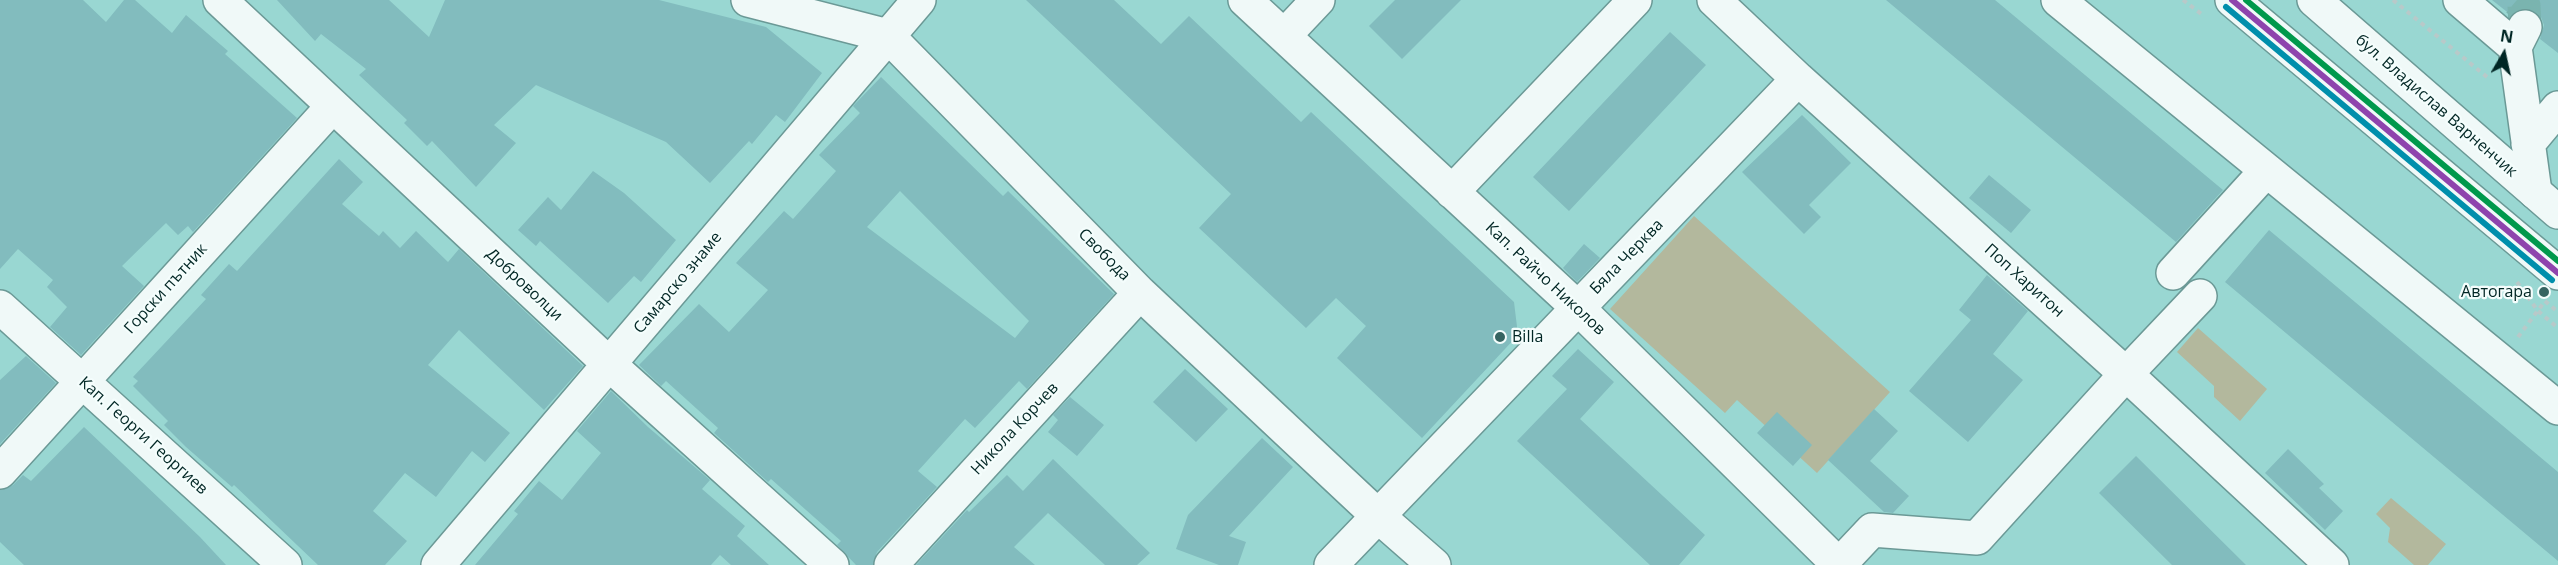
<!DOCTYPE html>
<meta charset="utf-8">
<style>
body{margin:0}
#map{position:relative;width:2558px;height:565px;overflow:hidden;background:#99d7d2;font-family:"Open Sans",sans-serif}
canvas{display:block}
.north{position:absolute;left:2474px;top:24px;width:60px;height:60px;-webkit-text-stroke:4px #f4fdfc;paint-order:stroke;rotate:9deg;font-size:16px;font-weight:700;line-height:24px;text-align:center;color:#002624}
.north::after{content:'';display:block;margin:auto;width:21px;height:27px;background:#002624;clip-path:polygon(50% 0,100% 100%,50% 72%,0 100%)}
</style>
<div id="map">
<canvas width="2558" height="565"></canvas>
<div class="north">N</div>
</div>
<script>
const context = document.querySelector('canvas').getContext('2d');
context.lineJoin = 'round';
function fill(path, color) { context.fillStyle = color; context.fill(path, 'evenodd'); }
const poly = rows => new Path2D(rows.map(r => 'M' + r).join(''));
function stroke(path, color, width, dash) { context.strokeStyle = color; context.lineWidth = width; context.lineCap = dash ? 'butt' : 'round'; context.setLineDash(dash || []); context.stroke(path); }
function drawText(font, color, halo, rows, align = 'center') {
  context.font = font + ' "Open Sans",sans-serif'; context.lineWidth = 4.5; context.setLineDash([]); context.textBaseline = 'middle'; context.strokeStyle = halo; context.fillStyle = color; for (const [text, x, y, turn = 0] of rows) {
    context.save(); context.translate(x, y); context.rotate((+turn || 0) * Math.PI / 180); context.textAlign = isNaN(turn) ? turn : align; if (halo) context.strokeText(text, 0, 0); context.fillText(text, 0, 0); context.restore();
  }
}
fill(poly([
 [1694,216,1890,392,1817,473,1737,400,1725,413,1610,309],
 [2198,328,2267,389,2240,421,2214,397,2214,386,2177,352],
 [2391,498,2446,544,2428,565,2414,565,2388,542,2390,528,2376,514]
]), '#b3b89d');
fill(poly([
 [0,0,83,0,106,22,124,0,135,0,172,33,186,15,228,51,225,54,297,118,193,232,188,226,178,235,166,223,122,266,144,286,81,355,50,327,67,307,47,287,53,280,18,249,0,269],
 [277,0,389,0,429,37,445,0,659,0,766,27,822,73,785,122,776,115,752,144,749,141,710,183,666,142,536,85,494,125,516,143,476,187,432,141,427,146,404,123,407,120,359,75,366,69,321,34,315,41],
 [1026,0,1114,0,1161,44,1189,16,1301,122,1311,112,1514,302,1518,335,1422,438,1337,358,1366,326,1336,298,1306,328,1199,228,1231,194],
 [1395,0,1461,0,1402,59,1369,26],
 [1886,0,1995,0,2223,190,2176,242],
 [2492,0,2558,0,2558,53,2540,39,2544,25,2541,17,2534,11,2523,8,2511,15],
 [1670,32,1706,65,1569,211,1533,177],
 [881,77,1003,196,1008,191,1114,294,1027,389,1019,381,975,428,965,419,918,471,937,487,877,552,873,565,856,565,837,545,841,541,771,479,768,482,714,433,718,428,666,381,661,386,639,365,699,304,729,332,768,290,736,263,784,211,793,219,836,171,819,155,860,113,853,106],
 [900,191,1029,321,1015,338,867,227],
 [1802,115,1851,163,1809,205,1821,217,1804,234,1742,172],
 [339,159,363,182,342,204,379,236,383,231,400,248,416,231,448,262,459,249,583,366,544,410,459,330,428,365,510,433,485,462,472,451,436,497,405,473,373,511,407,541,385,565,318,565,234,485,232,487,186,447,164,425,168,421,133,386,138,381,133,377,206,299,201,295,229,264,237,271],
 [593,171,624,193,676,240,641,282,634,276,608,303,540,241,536,246,518,230,548,197,561,210],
 [1989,175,2031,210,2011,233,1969,198],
 [2269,230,2558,472,2558,561,2225,282],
 [1584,244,1600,258,1577,282,1563,268],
 [1987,275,2028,311,1993,354,2023,380,1968,442,1909,391,1971,320,1959,310],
 [1578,349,1614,382,1580,419,1705,535,1679,565,1650,565,1517,441,1567,389,1552,376],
 [26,356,56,383,0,444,0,380],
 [1185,369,1228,409,1196,442,1153,402],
 [611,391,648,427,710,480,702,489,745,526,737,536,769,565,731,565,720,555,711,565,475,565,518,514,514,511,539,481,562,500,601,453,577,431],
 [1070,397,1104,425,1077,456,1048,432,1058,420,1053,415],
 [1874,409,1898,431,1870,461,1909,496,1893,513,1884,512,1828,460],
 [1777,412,1812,445,1793,466,1757,433],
 [84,427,200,537,226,565,24,565,0,542,0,490,13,485,23,475,31,481],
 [1262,438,1293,467,1229,536,1246,542,1238,565,1219,565,1176,549,1188,515],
 [2288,449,2324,484,2319,488,2343,511,2325,530,2265,473],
 [2136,456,2246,565,2172,565,2099,493],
 [1053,459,1150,553,1137,565,1105,565,1048,513,1014,547,1035,565,916,565,967,510,969,512,1007,475,1023,491]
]), '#82bcbe');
stroke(poly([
 [2517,0,2524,6,2525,27]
]), '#7ab4af', 33, [33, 16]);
const minor = poly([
 [220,0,609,364,832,565],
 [748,0,888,36,1140,293,1378,516,1434,565],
 [1245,0,1578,308,1839,565],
 [1714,0,1798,79,2126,374,2332,565],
 [2058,0,2558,408],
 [2460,0,2515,47],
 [2525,27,2515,47,2535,192],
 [1284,36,1318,0],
 [2528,144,2558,108],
 [1452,192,1635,0],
 [2173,273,2266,171],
 [0,307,285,565],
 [0,472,332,107],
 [438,565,919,0],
 [891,565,1140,293],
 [1331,565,1798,79],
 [1839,565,1872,530,1977,538,2126,374,2200,296]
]);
const major = poly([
 [2232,0,2558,273],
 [2314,0,2558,212]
]);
stroke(minor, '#6b9996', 36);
stroke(major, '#6b9996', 36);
stroke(poly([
 [2183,0,2204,16],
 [2393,0,2487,77],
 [2517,282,2538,311,2558,328],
 [2518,337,2545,301,2558,312]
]), '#b8c9c9', 4, [4.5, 4.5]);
stroke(minor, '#f0f9f8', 33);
stroke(major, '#f0f9f8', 33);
stroke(poly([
 [2232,0,2558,273]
]), '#8e44ad', 6);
stroke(poly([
 [2226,7,2552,280]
]), '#008fac', 6);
stroke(poly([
 [2246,0,2558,261]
]), '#00994c', 6);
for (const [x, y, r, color] of [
 [2544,292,6,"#366461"],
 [1500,337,6,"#366461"]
]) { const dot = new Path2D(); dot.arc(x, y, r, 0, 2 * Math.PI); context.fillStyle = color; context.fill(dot); stroke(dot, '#f4fdfc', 2); }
drawText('16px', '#002624', '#f4fdfc', [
 ["бул. Владислав Варненчик",2436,106,41],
 ["Свобода",1104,255,45],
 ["Бяла Черква",1627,257,-46],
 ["Кап. Райчо Николов",1545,279,43],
 ["Поп Харитон",2024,281,42],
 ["Самарско знаме",678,283,-50],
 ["Доброволци",524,285,43],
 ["Горски пътник",166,289,-48],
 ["Никола Корчев",1015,429,-47],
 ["Кап. Георги Георгиев",143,436,42]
]);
drawText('16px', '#002624', '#f4fdfc', [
 ["Автогара",2532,292],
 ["Billa",1512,337,"left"]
], 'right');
</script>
